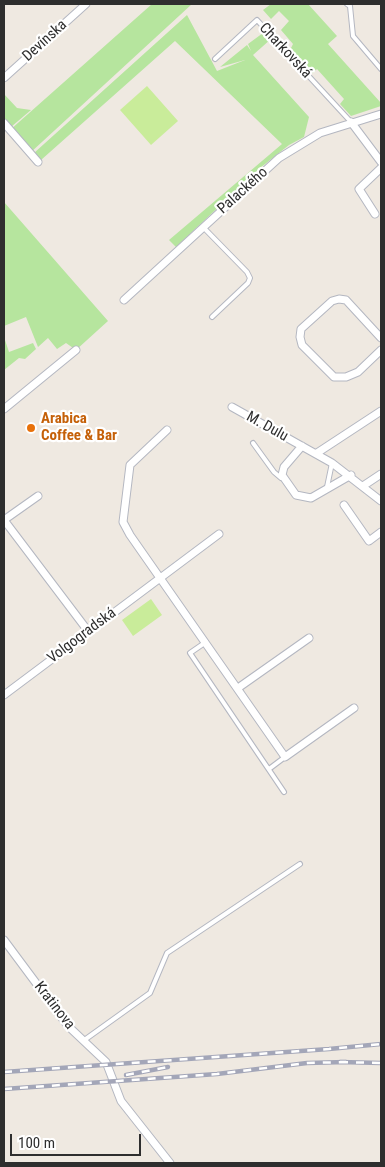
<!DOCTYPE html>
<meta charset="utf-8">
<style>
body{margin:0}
#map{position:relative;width:385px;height:1167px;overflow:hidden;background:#efe9e1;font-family:"Roboto Condensed",sans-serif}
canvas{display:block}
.frame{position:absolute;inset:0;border:5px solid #2e2e2e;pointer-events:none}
.scale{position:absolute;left:10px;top:1134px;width:131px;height:22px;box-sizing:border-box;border:2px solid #2e2e2e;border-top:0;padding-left:6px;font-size:15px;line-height:18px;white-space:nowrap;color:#2e2e2e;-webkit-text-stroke:4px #fff;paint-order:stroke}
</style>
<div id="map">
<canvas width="385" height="1167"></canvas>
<div class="frame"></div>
<div class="scale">100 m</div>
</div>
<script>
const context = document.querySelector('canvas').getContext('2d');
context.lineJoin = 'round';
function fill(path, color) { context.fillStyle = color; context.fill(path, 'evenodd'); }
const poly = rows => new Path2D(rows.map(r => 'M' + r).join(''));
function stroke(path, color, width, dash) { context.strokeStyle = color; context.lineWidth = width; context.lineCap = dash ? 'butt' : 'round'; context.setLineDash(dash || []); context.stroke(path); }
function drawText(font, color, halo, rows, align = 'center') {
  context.font = font + ' "Roboto Condensed",sans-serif'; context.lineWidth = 4.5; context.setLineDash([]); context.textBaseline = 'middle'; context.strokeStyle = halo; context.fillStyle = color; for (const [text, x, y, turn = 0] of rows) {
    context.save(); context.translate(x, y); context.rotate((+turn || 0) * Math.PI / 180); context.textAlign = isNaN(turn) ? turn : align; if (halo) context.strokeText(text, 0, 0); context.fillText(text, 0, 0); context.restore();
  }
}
fill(poly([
 [152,4,192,4,30,153,10,130],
 [271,4,308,4,337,36,328,44,381,103,381,106,351,116,340,104,344,99,317,69,313,73,290,50,293,44,281,30,289,21,279,11,271,19,263,10],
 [187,15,217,71,245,60,220,67,247,45,251,51,248,44,263,33,271,39,253,55,309,117,304,137,289,145,260,168,176,247,169,240,282,144,175,41,41,160,34,153],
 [4,94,17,108,31,110,11,127,4,119],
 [4,202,108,321,76,350,66,343,57,349,48,338,38,347,26,317,4,326],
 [4,337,9,352,33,343,36,349,25,359,19,358,4,370]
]), '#b6e59e');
fill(poly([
 [147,86,178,121,151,145,120,110],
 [151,599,162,615,133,636,122,620]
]), '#c9ec9a');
const lane = poly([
 [347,4,350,6,353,36,381,69],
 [215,59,257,20,351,122],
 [203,227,247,272,250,278,248,283,212,317],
 [253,443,274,472,281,478],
 [327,487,332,463],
 [206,642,190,653,284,792],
 [269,769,285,757],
 [83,1041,150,993,167,953,300,864]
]);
const street = poly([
 [4,78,86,4],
 [351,122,381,162],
 [4,123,38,162],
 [375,214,359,189,381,168],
 [124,300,279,158,320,133,381,114],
 [381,338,346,300,339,299,332,301,301,329,300,337,302,345,334,377,346,377,358,372,381,350],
 [232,407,332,463,381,501],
 [4,409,76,350],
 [167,430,130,465,123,522,130,535,285,757,354,708],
 [302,446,284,467,282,475,296,495,311,498,351,475],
 [317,453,381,411],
 [363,486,381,474],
 [38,496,4,520,88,631],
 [344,505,369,541,381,532],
 [238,688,309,638],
 [4,695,219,534],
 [4,940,68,1026,106,1062,121,1101,170,1163]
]);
stroke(lane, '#b4b7c1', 6);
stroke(street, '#b4b7c1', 9);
stroke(lane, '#fff', 4);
stroke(street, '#fff', 7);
const rail = poly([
 [340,1062,381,1063],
 [4,1072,329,1049,381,1044],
 [126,1075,168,1067],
 [4,1089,217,1074,307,1063,346,1062]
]);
stroke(rail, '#a3a6b8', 4.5);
stroke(rail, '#fff', 2.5, [8]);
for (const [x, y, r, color] of [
 [31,428,5,"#e8710a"]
]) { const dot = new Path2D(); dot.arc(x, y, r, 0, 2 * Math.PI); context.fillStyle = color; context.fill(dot); stroke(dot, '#fff', 2); }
drawText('15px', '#2e2e2e', '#fff', [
 ["Devínska",45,41,-42],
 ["Charkovská",285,51,47],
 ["Palackého",243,191,-42],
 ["M. Dulu",267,427,29],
 ["Volgogradská",82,636,-37],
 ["Kratinova",54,1006,52]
]);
drawText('bold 15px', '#c56008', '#fff', [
 ["Arabica",41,419],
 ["Coffee & Bar",41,436]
], 'left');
</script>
